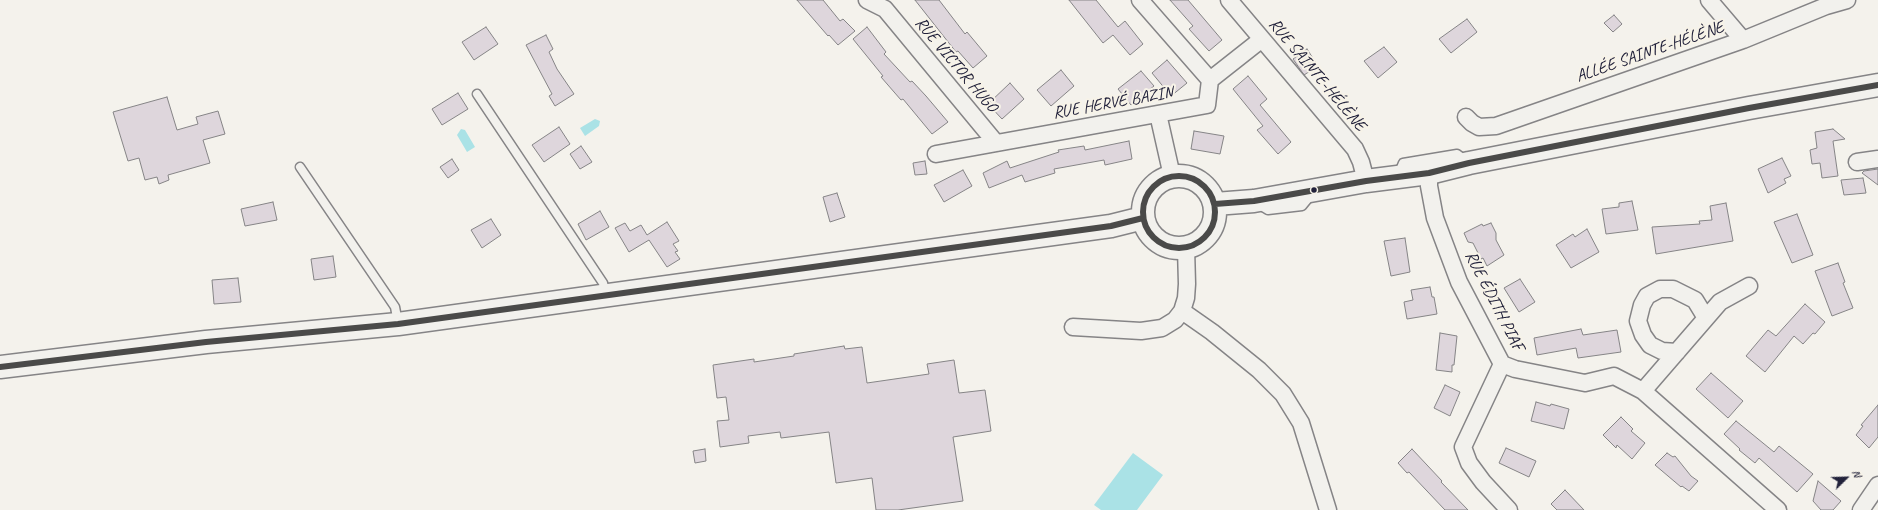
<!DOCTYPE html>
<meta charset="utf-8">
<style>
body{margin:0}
#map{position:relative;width:1878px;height:510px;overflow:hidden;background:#f4f2ec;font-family:Caveat,sans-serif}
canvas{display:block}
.north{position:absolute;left:1826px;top:458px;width:40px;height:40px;-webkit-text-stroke:3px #f7f3e8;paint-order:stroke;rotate:67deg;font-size:11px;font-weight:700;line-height:16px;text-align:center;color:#22223b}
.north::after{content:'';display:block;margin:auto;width:14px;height:18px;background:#22223b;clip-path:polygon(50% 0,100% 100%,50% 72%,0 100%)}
</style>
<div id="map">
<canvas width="1878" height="510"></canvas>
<div class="north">N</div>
</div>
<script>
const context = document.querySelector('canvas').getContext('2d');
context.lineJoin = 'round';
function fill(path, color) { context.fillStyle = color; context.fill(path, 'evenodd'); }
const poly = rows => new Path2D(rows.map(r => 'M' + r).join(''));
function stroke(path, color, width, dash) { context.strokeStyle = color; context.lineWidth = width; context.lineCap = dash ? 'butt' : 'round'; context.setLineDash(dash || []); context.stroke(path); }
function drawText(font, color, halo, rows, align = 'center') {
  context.font = font + ' Caveat,sans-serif'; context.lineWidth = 4; context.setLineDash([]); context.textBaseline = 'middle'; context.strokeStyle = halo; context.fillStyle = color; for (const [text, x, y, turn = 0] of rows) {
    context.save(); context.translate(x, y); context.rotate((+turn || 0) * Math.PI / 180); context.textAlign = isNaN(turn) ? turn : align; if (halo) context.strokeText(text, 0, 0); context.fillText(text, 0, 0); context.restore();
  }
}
fill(poly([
 [595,119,600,121,599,126,585,136,580,128],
 [461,129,465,130,475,147,467,152,457,135],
 [1133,453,1163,475,1137,510,1101,510,1094,505]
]), '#aae2e6');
const building = poly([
 [797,0,823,0,840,21,843,19,855,31,838,45,829,35,828,36,797,0],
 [915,0,939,0,965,34,967,32,987,56,973,68,958,51,956,52,915,0],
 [1069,0,1096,0,1118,27,1125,21,1143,44,1130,55,1113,35,1103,43,1069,0],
 [1170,0,1188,0,1222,40,1209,51,1189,29,1193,26,1170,0],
 [1614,15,1622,24,1613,32,1604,23,1614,15],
 [1467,19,1477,32,1451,53,1439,39,1467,19],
 [486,27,498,44,474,60,462,42,486,27],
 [867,27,886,52,884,54,910,82,912,81,926,96,948,122,932,134,903,99,901,100,881,77,883,76,853,39,867,27],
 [546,35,553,49,549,52,557,69,574,94,555,106,549,96,552,94,526,45,546,35],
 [1384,47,1397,62,1378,78,1364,61,1384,47],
 [1307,49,1318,66,1304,75,1293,59,1307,49],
 [1167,60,1187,83,1171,96,1152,73,1167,60],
 [1061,70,1074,86,1051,106,1037,90,1061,70],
 [1141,71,1154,86,1131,105,1118,89,1141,71],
 [1248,76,1267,99,1260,105,1291,142,1278,154,1257,130,1263,126,1233,89,1248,76],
 [1010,83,1024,99,1002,119,988,104,1010,83],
 [458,93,468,109,442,125,432,109,458,93],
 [167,97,177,130,198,124,196,117,218,111,225,134,203,140,210,163,168,175,169,180,159,184,157,177,145,180,139,158,128,161,113,112,167,97],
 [559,127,570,144,544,162,532,145,559,127],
 [1833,129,1845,139,1833,141,1838,176,1822,178,1820,163,1812,164,1810,150,1817,148,1815,132,1833,129],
 [1194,131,1224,136,1220,154,1191,149,1194,131],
 [1129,141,1132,159,1105,165,1104,160,1054,169,1055,173,1025,182,1022,175,989,188,983,173,1007,161,1010,168,1059,152,1058,150,1084,146,1085,150,1129,141],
 [581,146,592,162,580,169,570,154,581,146],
 [1782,158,1791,176,1784,179,1786,183,1768,193,1758,169,1782,158],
 [452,159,459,170,448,178,440,167,452,159],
 [925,161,927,174,915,175,913,163,925,161],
 [1878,169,1878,185,1862,173,1864,171,1878,169],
 [963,170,972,186,944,202,934,185,963,170],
 [1863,178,1866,193,1844,195,1841,180,1863,178],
 [837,193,845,217,830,222,823,197,837,193],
 [1632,201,1638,230,1606,234,1602,209,1619,207,1619,203,1632,201],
 [273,202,277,220,245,226,241,209,273,202],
 [1726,203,1733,241,1656,254,1652,227,1700,224,1699,221,1712,220,1710,206,1726,203],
 [600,211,609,227,586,240,578,224,600,211],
 [1797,214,1813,255,1792,263,1774,222,1797,214],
 [491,219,501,235,482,248,471,230,491,219],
 [667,222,679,241,673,244,678,251,675,252,680,259,667,267,649,240,629,252,615,228,625,223,630,231,641,225,647,235,667,222],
 [1491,223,1496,233,1496,240,1504,255,1487,266,1483,258,1481,259,1473,243,1468,242,1464,233,1482,224,1483,226,1491,223],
 [1587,229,1599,252,1571,268,1556,245,1573,234,1575,237,1587,229],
 [1405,238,1410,272,1391,276,1384,241,1405,238],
 [333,256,336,277,314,280,311,259,333,256],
 [1838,263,1845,282,1843,283,1853,308,1832,316,1815,271,1838,263],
 [238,278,241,302,214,304,212,280,238,278],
 [1520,279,1535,302,1519,312,1504,288,1520,279],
 [1430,287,1432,297,1434,297,1437,314,1407,319,1404,302,1413,300,1411,290,1430,287],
 [1805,304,1825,322,1815,334,1813,333,1803,344,1794,336,1765,372,1746,356,1768,330,1776,336,1805,304],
 [1581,329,1583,335,1617,330,1621,352,1578,358,1576,348,1537,355,1534,338,1581,329],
 [1440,333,1457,336,1454,365,1452,365,1452,372,1436,370,1440,333],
 [844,346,845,349,862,347,867,383,929,374,927,364,954,360,959,393,985,390,991,431,953,437,963,501,898,510,876,510,872,478,836,483,829,432,781,438,780,432,748,436,749,443,720,447,717,421,729,420,726,397,717,398,713,365,754,359,754,362,794,356,794,354,844,346],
 [1711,373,1743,401,1728,418,1696,389,1711,373],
 [1445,385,1460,392,1450,416,1434,408,1445,385],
 [1536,402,1550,406,1551,404,1569,409,1564,429,1531,421,1536,402],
 [1878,405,1878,437,1869,448,1856,435,1863,426,1861,425,1878,405],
 [1621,417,1633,429,1631,431,1645,443,1632,459,1617,445,1616,448,1603,435,1621,417],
 [1736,421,1774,452,1779,446,1813,474,1797,492,1759,458,1755,463,1739,450,1740,449,1724,434,1736,421],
 [1506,448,1536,461,1529,477,1499,463,1506,448],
 [705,449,706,461,695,463,693,451,705,449],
 [1412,449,1442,481,1441,482,1468,510,1445,510,1409,472,1407,473,1398,463,1412,449],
 [1667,453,1673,457,1675,456,1691,476,1698,481,1689,491,1682,486,1681,487,1655,465,1667,453],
 [1818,481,1841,501,1833,510,1821,510,1813,501,1818,481],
 [1565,490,1584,510,1557,510,1551,504,1565,490]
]);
fill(building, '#ded6dc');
stroke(building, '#858486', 1);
const lane = poly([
 [477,94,603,283,606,294],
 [300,167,395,307,398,323],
 [1398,175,1403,163,1457,154,1465,160],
 [1258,204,1268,210,1302,206,1311,195]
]);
const street = poly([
 [867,0,885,9,996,143],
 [1140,0,1210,80],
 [1229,0,1355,149,1361,162,1366,181],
 [1709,0,1743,40],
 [1158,114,1172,176],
 [1466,117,1472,123,1479,127,1496,126,1743,40,1826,6,1847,0],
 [936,154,1207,105,1210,80,1262,39],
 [1857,162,1878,159],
 [1429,173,1429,186,1435,218,1459,282,1502,364,1515,369,1585,383,1614,376,1643,391,1778,510],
 [1182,311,1212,332,1259,370,1283,394,1301,423,1328,510],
 [1073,327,1141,331,1162,328,1175,320,1182,311,1186,298,1187,284,1186,248],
 [1677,352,1662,351,1650,345,1643,335,1638,321,1642,305,1647,296,1660,289,1673,289,1695,300,1706,318],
 [1502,364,1463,447,1469,463,1483,482,1509,510],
 [1643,391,1720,302,1749,286],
 [1861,510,1878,485]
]);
const secondary = poly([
 '1143 212a36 36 0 1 1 72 0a36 36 0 1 1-72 0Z',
 [1215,204,1254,201,1366,181,1429,173,1469,163,1749,108,1878,85],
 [0,367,206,342,398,324,1111,226,1143,218]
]);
stroke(lane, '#858486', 11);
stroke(street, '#858486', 19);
stroke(secondary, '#858486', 25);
stroke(lane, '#f2f1ed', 8);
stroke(street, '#f2f1ed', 16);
stroke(secondary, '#f2f1ed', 22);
stroke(poly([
 '1143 212a36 36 0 1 1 72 0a36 36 0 1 1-72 0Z',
 [1215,204,1254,201,1366,181,1429,173,1469,163,1749,108,1878,85],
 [0,367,206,342,398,324,1111,226,1143,218]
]), '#4a4a49', 6);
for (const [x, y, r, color] of [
 [1314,190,3.5,"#22223b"]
]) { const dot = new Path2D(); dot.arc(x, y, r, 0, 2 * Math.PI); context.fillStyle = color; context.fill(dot); stroke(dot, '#f7f3e8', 1.5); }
drawText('17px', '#22223b', '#f7f3e8', [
 ["ALLÉE SAINTE-HÉLÈNE",1650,52,-19],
 ["RUE VICTOR HUGO",956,65,50],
 ["RUE SAINTE-HÉLÈNE",1317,75,50],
 ["RUE HERVÉ BAZIN",1113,103,-10],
 ["RUE ÉDITH PIAF",1494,301,63]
]);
</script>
